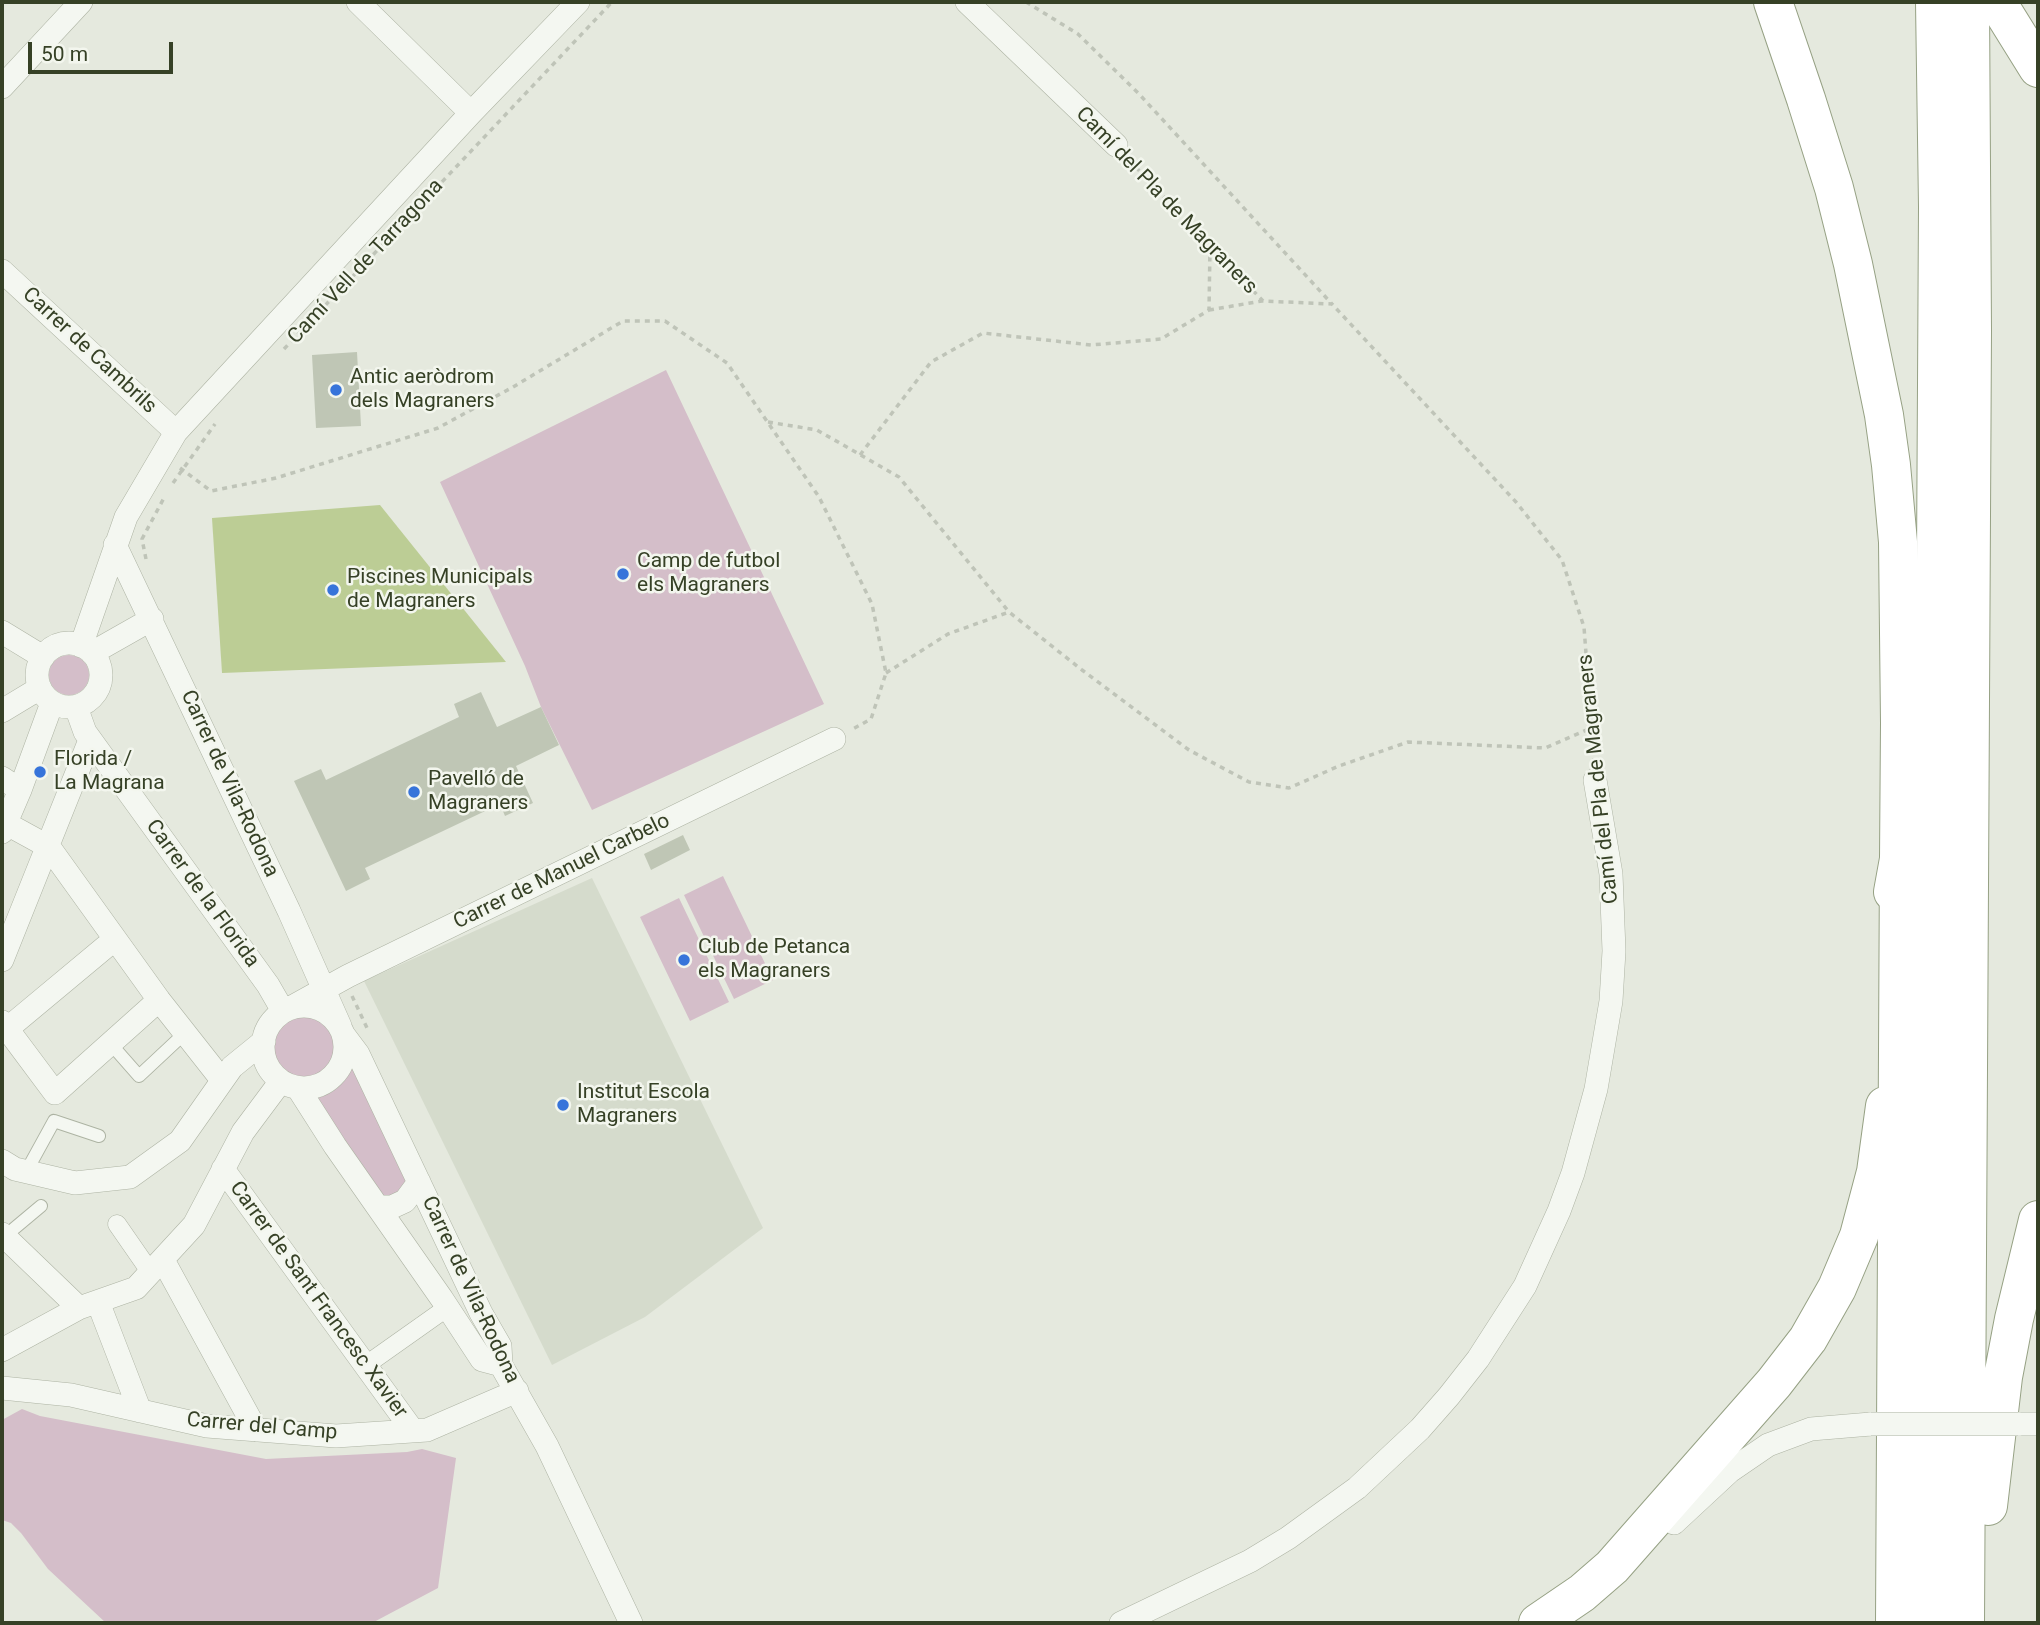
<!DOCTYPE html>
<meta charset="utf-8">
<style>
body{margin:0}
#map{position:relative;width:2040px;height:1625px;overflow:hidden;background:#e5e9de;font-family:Roboto,sans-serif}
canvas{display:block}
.frame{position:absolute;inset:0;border:4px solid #364126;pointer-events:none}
.scale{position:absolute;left:28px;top:42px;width:145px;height:32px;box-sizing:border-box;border:4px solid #364126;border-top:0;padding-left:9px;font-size:21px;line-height:24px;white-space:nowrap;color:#364126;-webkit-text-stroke:5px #f3f6ee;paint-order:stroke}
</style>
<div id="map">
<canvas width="2040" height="1625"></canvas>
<div class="frame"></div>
<div class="scale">50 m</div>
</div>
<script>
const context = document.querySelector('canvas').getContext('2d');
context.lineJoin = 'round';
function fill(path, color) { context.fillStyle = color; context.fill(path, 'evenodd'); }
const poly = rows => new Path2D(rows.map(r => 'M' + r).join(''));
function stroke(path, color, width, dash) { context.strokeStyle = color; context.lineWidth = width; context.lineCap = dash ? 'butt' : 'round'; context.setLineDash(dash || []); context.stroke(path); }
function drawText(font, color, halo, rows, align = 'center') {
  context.font = font + ' Roboto,sans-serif'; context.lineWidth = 5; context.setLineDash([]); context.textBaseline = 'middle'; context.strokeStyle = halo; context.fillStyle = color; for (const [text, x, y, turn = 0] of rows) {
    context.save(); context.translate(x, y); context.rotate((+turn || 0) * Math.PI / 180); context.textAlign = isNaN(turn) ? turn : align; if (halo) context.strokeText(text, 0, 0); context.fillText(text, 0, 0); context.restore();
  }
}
fill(poly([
 [592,878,763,1228,645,1317,552,1365,364,981]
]), '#d5dbcc');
fill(poly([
 [666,370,824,704,592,810,541,707,525,666,440,482],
 '49 675a20 20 0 1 1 40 0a20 20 0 1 1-40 0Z',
 [723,876,773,980,734,999,684,895],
 [679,898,729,1002,690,1021,640,917],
 '273 1047a31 31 0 1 1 62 0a31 31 0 1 1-62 0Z',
 [353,1066,408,1179,400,1194,384,1197,314,1099,330,1093,338,1087,344,1081],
 [22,1409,40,1416,266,1459,407,1452,422,1449,456,1458,438,1588,372,1623,106,1623,48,1569,21,1533,11,1523,2,1520,2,1420]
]), '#d4bec9');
fill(poly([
 [380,505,506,662,222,673,212,518]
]), '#bccd95');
fill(poly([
 [357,352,361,426,316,428,312,355],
 [481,692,497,727,541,707,559,745,516,766,533,803,505,816,500,804,365,868,370,879,346,891,294,781,321,769,326,780,459,717,454,704],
 [683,835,690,850,651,870,644,854]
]), '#bfc6b5');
const service = poly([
 [110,1043,139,1076,185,1033],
 [26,1172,54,1121,99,1136],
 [4,1237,41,1206]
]);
const pedestrian = poly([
 [117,1224,151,1273],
 [366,1365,448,1307]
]);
const minor = poly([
 [358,2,471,113],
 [967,2,1116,145],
 [2,87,81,2],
 [2,271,176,432],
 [115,545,289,911,340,1026],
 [2,632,43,657],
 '37 675a32 32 0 1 1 64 0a32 32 0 1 1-64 0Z',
 [81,646,126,517,176,432,471,113,578,2],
 [92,653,152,619],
 [76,707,85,732,268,985,283,1011],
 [2,711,40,688],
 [2,778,20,790],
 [7,824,49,847,159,1000,222,1080],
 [2,832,20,790,52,703],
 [2,960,90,740],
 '263 1047a41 41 0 1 1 82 0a41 41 0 1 1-82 0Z',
 [292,1007,348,976,834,739],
 [2,1022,55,1093,159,1000],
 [7,1029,115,939],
 [343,1034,358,1054,481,1313,500,1346,501,1365,547,1446,631,1623],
 [298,1088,335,1146,442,1299,482,1360,501,1365],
 [2,1161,15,1169,75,1183,130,1177,180,1141,232,1067,264,1041],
 [223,1169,413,1431],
 [378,1207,392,1207,405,1201,419,1182],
 [2,1234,79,1308],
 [163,1260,256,1430],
 [98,1302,140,1411],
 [2,1350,79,1308,136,1288,194,1225,243,1132,281,1081],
 [2,1388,71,1395,207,1426,336,1436,427,1430,517,1391],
 [2018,1424,2038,1424],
 [1674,1523,1730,1471,1768,1445,1811,1429,1871,1424],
 [1121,1623,1250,1561,1288,1538,1357,1488,1420,1429,1449,1396,1478,1359,1525,1286,1559,1211,1573,1173,1596,1089,1611,1001,1614,951,1611,874,1595,780]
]);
const trunk = poly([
 [1773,2,1806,99,1834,188,1853,264,1884,415,1891,465,1898,542,1900,723,1899,859,1893,892],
 [1997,2,2038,68],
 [1538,1623,1582,1593,1612,1567,1774,1383,1808,1339,1837,1288,1859,1236,1876,1172,1885,1106]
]);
const motorway = poly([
 [1988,1506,2003,1377,2014,1319,2038,1220],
 [1895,1623,1899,859],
 [1930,1623,1938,207,1935,2],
 [1965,1623,1972,331,1970,2]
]);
stroke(service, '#adb3a3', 14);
stroke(pedestrian, '#adb3a3', 19);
stroke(minor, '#adb3a3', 24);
stroke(trunk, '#96a184', 40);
stroke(motorway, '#96a184', 40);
stroke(poly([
 [1026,2,1078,34,1140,95,1332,304],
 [1129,160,1263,301,1332,304,1516,502,1562,560,1584,627,1594,759],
 [1209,310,1262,301],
 [284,349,612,2],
 [768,422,817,430,899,477,1009,612],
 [860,455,931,362,983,333,1091,345,1161,339,1209,310,1210,247],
 [180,468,211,491,276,478,438,428,513,387,623,321,665,321,727,363,819,497,872,604,886,673,871,719,851,730],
 [173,483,215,424],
 [146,559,142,539,165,496],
 [886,673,948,634,1009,612,1082,670,1189,750,1249,782,1289,788,1339,766,1408,742,1545,748,1591,728],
 [352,996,368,1030]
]), '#bfc4b8', 3.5, [5, 5]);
stroke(service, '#f4f7f1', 12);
stroke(pedestrian, '#f4f7f1', 18);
stroke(minor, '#f4f7f1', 23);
stroke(trunk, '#fff', 38);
stroke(motorway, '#fff', 38);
const minorBridge = poly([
 [1871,1424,2018,1424]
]);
stroke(minorBridge, '#adb3a3', 24, []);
stroke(minorBridge, '#f4f7f1', 23);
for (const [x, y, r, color] of [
 [336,390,7,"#3774da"],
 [623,574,7,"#3774da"],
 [333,590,7,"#3774da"],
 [40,772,7,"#3774da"],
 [414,792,7,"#3774da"],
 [684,960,7,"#3774da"],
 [563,1105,7,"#3774da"]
]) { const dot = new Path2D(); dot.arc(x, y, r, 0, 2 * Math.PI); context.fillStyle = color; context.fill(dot); stroke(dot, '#f3f6ee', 2.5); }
drawText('21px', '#364126', '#f3f6ee', [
 ["Camí del Pla de Magraners",1166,201,46],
 ["Camí Vell de Tarragona",366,262,-47],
 ["Carrer de Cambrils",89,351,43],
 ["Camí del Pla de Magraners",1599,779,-96],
 ["Carrer de Vila-Rodona",229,784,65],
 ["Carrer de Manuel Carbelo",562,872,-26],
 ["Carrer de la Florida",202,894,54],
 ["Carrer de Vila-Rodona",470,1290,65],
 ["Carrer de Sant Francesc Xavier",318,1300,54],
 ["Carrer del Camp",262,1427,5]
]);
drawText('21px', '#364126', '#f3f6ee', [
 ["Antic aeròdrom",350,378],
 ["dels Magraners",350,402],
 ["Camp de futbol",637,562],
 ["els Magraners",637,586],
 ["Piscines Municipals",347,578],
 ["de Magraners",347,602],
 ["Florida /",54,760],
 ["La Magrana",54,784],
 ["Pavelló de",428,780],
 ["Magraners",428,804],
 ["Club de Petanca",698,948],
 ["els Magraners",698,972],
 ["Institut Escola",577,1093],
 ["Magraners",577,1117]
], 'left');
</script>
